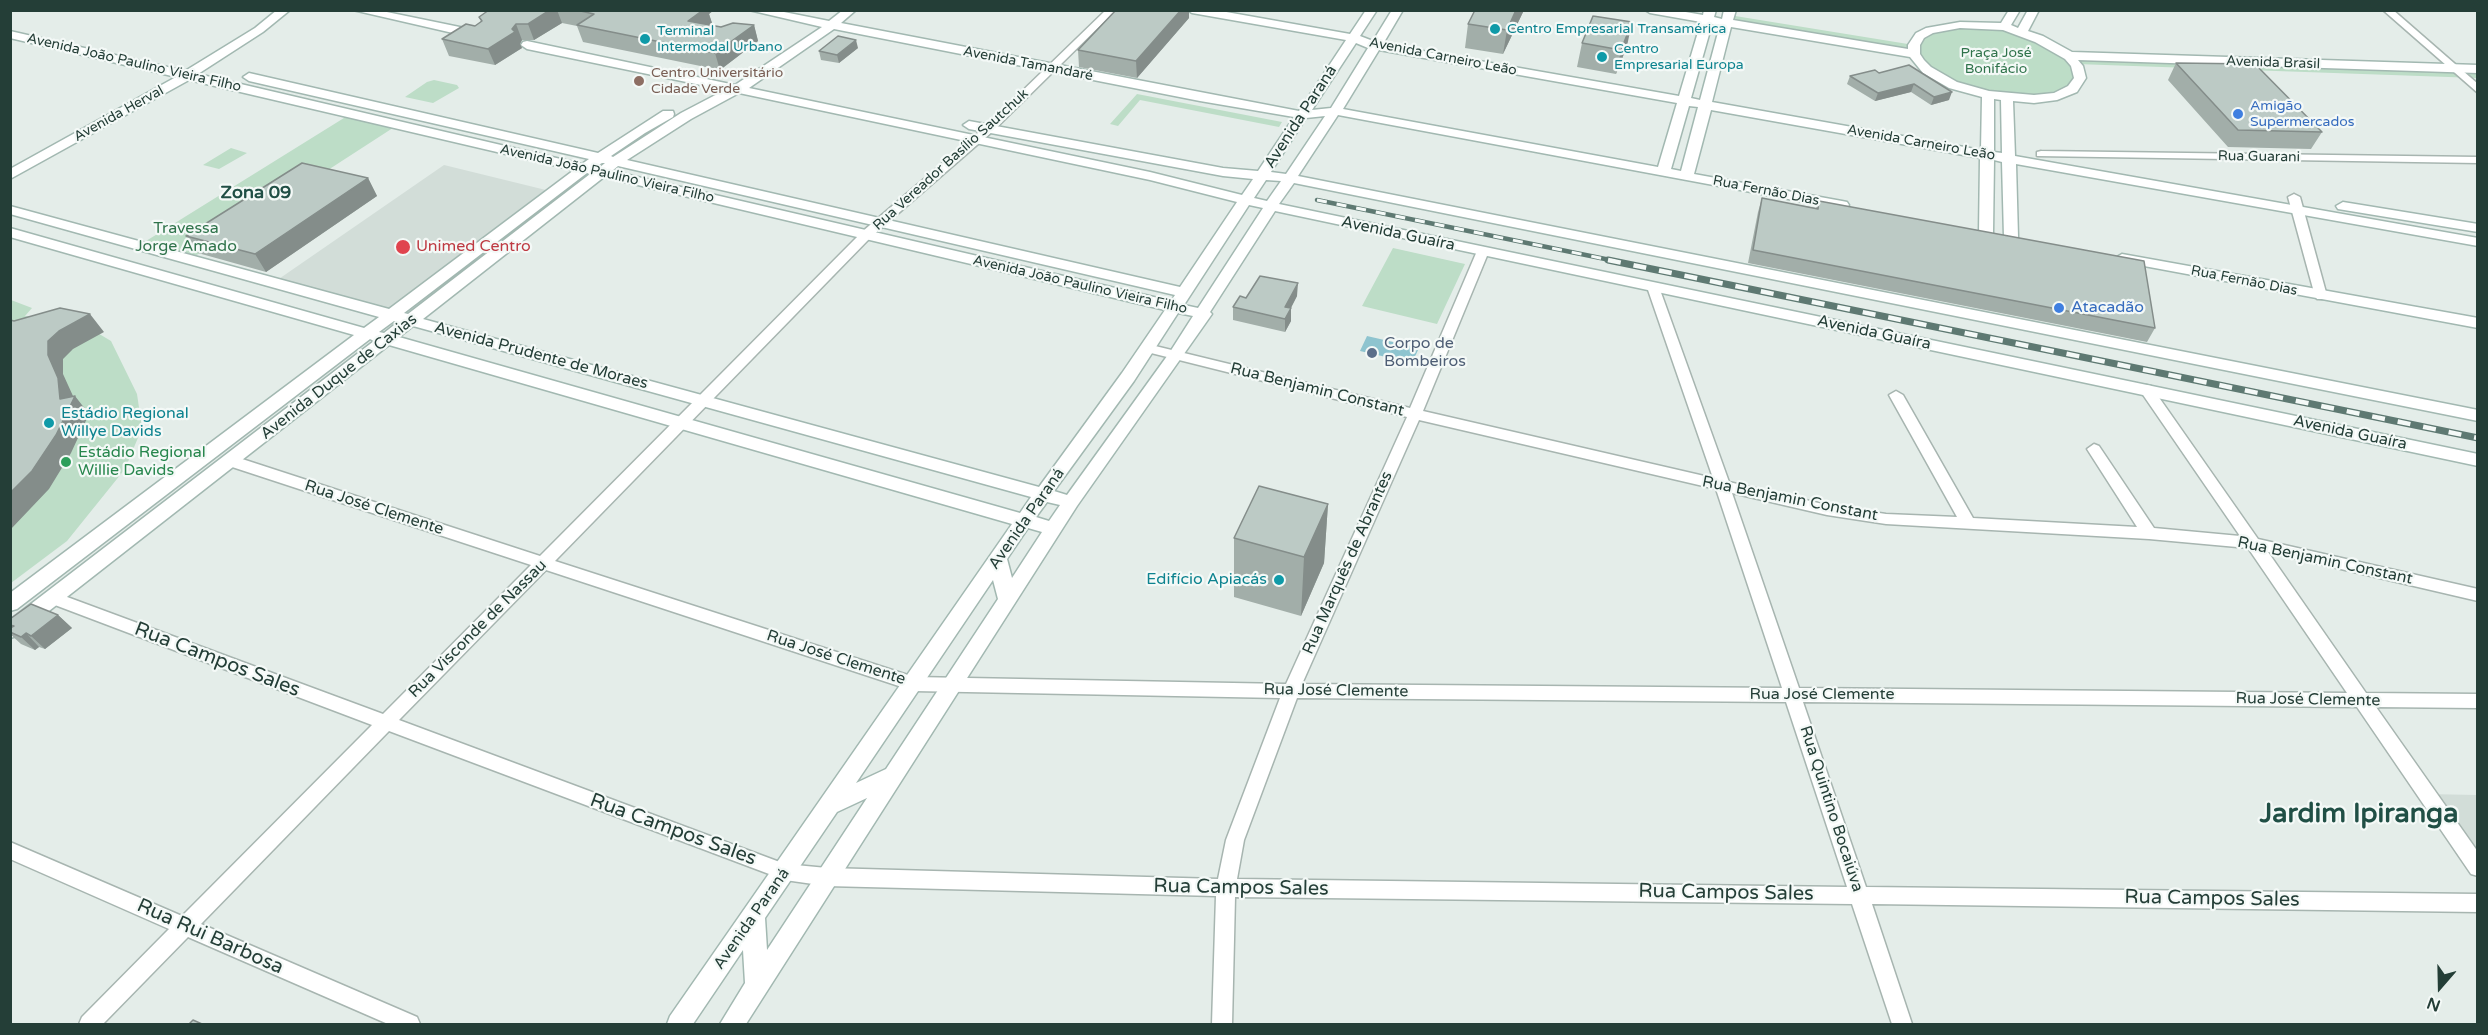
<!DOCTYPE html>
<meta charset="utf-8">
<style>
body{margin:0}
#map{position:relative;width:2488px;height:1035px;overflow:hidden;background:#e4ede9;font-family:"Varela Round",sans-serif}
canvas{display:block}
.frame{position:absolute;inset:0;border:12px solid #243e37;pointer-events:none}
.north{position:absolute;left:2410px;top:957px;width:60px;height:60px;-webkit-text-stroke:4px #f4f9f7;paint-order:stroke;rotate:200deg;font-size:16px;font-weight:700;line-height:24px;text-align:center;color:#243e37}
.north::after{content:'';display:block;margin:auto;width:21px;height:27px;background:#243e37;clip-path:polygon(50% 0,100% 100%,50% 72%,0 100%)}
</style>
<div id="map">
<canvas width="2488" height="1035"></canvas>
<div class="frame"></div>
<div class="north">N</div>
</div>
<script>
const context = document.querySelector('canvas').getContext('2d');
context.lineJoin = 'round';
function fill(path, color) { context.fillStyle = color; context.fill(path, 'evenodd'); }
const poly = rows => new Path2D(rows.map(r => 'M' + r).join(''));
function stroke(path, color, width, dash) { context.strokeStyle = color; context.lineWidth = width; context.lineCap = dash ? 'butt' : 'round'; context.setLineDash(dash || []); context.stroke(path); }
function drawText(font, color, halo, rows, align = 'center') {
  context.font = font + ' "Varela Round",sans-serif'; context.lineWidth = 4.5; context.setLineDash([]); context.textBaseline = 'middle'; context.strokeStyle = halo; context.fillStyle = color; for (const [text, x, y, turn = 0] of rows) {
    context.save(); context.translate(x, y); context.rotate((+turn || 0) * Math.PI / 180); context.textAlign = isNaN(turn) ? turn : align; if (halo) context.strokeText(text, 0, 0); context.fillText(text, 0, 0); context.restore();
  }
}
fill(poly([
 [444,165,554,192,391,315,273,283],
 [2426,794,2477,795,2477,868]
]), '#d2ddd8');
fill(poly([
 [1729,15,1914,45,1920,36,1944,27,2004,27,2070,57,2477,71,2477,78,2076,64,2073,89,2034,99,1953,85,1914,54,1727,21],
 [434,80,457,85,459,88,433,103,405,97,427,82],
 [1137,94,1282,122,1279,127,1140,100,1118,126,1110,124],
 [352,113,399,124,189,260,138,246],
 [231,148,247,153,219,169,203,165],
 [1393,248,1465,264,1437,324,1362,306],
 [11,300,32,308,25,316,76,320,111,341,137,394,142,428,125,469,67,541,11,583]
]), '#bdddc7');
fill(poly([
 [1367,336,1419,348,1412,363,1360,351]
]), '#8ec4cf');
const street = poly([
 [1106,10,1116,10,993,131,871,237,555,561,914,677,1286,684,1407,417,1147,352,1140,348,1147,344,1410,408,1477,251,1483,247,1489,251,1423,411,1713,478,1647,287,1653,283,1659,287,1729,482,1827,505,1886,514,1957,517,1889,395,1896,391,1903,395,1973,518,2137,527,2087,449,2094,444,2099,446,2154,528,2240,536,2139,389,2146,385,2151,386,2258,539,2478,589,2478,601,2268,552,2366,693,2478,694,2478,708,2376,707,2478,852,2478,876,2471,874,2357,707,1803,702,1866,887,2478,894,2478,912,1872,904,1912,1024,1892,1024,1852,904,1235,897,1232,1024,1212,1024,1216,896,827,886,785,880,389,731,201,924,417,1017,420,1024,388,1024,188,937,103,1024,79,1024,82,1017,169,929,10,859,10,842,182,916,372,725,47,602,45,598,47,594,59,594,383,714,531,565,226,465,224,461,226,457,236,457,540,556,863,231,985,127,1106,10],
 [1419,420,1716,489,1782,688,1302,684,1419,420],
 [1732,493,1827,515,1886,524,2149,539,2248,548,2347,693,1799,688,1732,493],
 [546,570,914,691,1280,698,1226,840,1218,879,827,868,785,864,399,720,546,570],
 [1297,698,1786,702,1847,887,1237,879,1244,840,1297,698],
 [2383,10,2393,10,2478,84,2478,93,2383,10],
 [2041,151,2478,157,2478,163,2037,156,2037,152,2041,151],
 [2294,194,2300,197,2327,296,2325,299,2317,299,2315,296,2288,197,2294,194]
]);
const secondary = poly([
 [277,10,290,10,263,32,198,74,582,164,589,159,249,81,243,77,249,73,598,153,663,111,673,111,674,114,673,117,645,133,611,156,613,157,681,113,725,90,527,49,521,45,523,42,527,41,735,85,822,27,749,10,774,10,829,21,843,10,856,10,841,23,1299,111,1346,40,1192,13,1187,10,1215,10,1350,34,1366,10,1377,10,1360,36,1373,41,1392,10,1403,10,1383,44,1679,96,1701,22,1650,13,1645,10,1674,10,1703,15,1704,10,1716,10,1714,17,1722,19,1724,10,1736,10,1733,20,1908,49,1908,45,1916,33,1926,28,1960,22,2001,23,2009,10,2020,10,2011,25,2018,28,2028,10,2039,10,2028,31,2043,36,2072,52,2478,65,2478,73,2078,60,2083,66,2086,78,2077,92,2057,100,2034,103,2013,101,2015,156,2478,238,2478,246,2016,164,2018,237,2011,241,2004,237,2002,162,1994,160,1993,233,1986,237,1979,233,1980,158,1711,110,1694,174,1842,201,1847,202,1849,205,1847,208,1842,209,1338,115,1298,176,2478,410,2478,421,1294,183,1279,204,2478,454,2478,466,1275,211,1210,312,1212,314,1077,506,746,1024,720,1024,745,983,743,950,693,1024,667,1024,670,1016,1012,524,389,345,17,636,10,638,10,620,374,341,370,339,17,609,10,611,10,593,354,335,10,237,10,228,364,328,379,317,10,214,10,206,389,309,574,170,189,80,10,179,10,169,176,77,10,38,10,31,185,71,255,28,277,10],
 [1712,24,1720,25,1700,100,1691,98,1712,24],
 [1731,27,1910,57,1923,73,1949,88,1982,97,1981,150,1712,102,1731,27],
 [1960,28,2003,30,2035,42,2065,59,2071,66,2074,78,2068,86,2054,93,2034,95,1989,91,1957,82,1931,67,1924,60,1920,54,1920,45,1924,38,1933,33,1960,28],
 [834,29,1200,101,1294,117,1258,171,1223,168,969,121,963,125,969,129,1223,176,1253,179,1242,195,1150,172,749,88,834,29],
 [1356,43,1368,48,1331,108,1312,110,1356,43],
 [1379,50,1677,103,1658,167,1343,109,1379,50],
 [739,93,1150,180,1237,202,1180,287,627,160,691,119,739,93],
 [1994,99,2001,100,2002,153,1994,152,1994,99],
 [1689,106,1698,107,1681,171,1671,169,1689,106],
 [1325,116,1286,174,1271,172,1306,118,1325,116],
 [602,163,605,163,599,168,595,167,602,163],
 [618,166,1175,295,1171,301,612,171,618,166],
 [587,173,590,174,408,314,404,313,587,173],
 [604,177,1165,310,1122,373,1039,487,423,319,604,177],
 [1266,180,1281,181,1267,201,1254,198,1266,180],
 [1249,205,1263,208,1198,308,1184,305,1249,205],
 [1178,313,1193,316,1170,352,1067,495,1054,491,1134,381,1178,313],
 [394,321,398,322,384,333,379,332,394,321],
 [413,326,1031,497,1020,513,399,337,413,326],
 [1047,502,1060,505,1049,521,1036,517,1047,502],
 [1028,528,1042,532,1012,578,1007,559,1028,528],
 [993,580,998,599,886,769,856,783,993,580],
 [867,798,767,950,765,918,837,812,867,798],
 [353,10,377,10,479,31,485,35,479,39,353,10],
 [2343,202,2478,224,2478,232,2338,209,2336,206,2343,202],
 [2122,254,2478,318,2478,328,2117,261,2115,258,2122,254]
]);
stroke(street, '#a7b5b0', 3);
stroke(secondary, '#a2b8b1', 3);
fill(street, '#fff');
fill(secondary, '#fff');
const railFar1 = poly([
 [1317,200,1615,261]
]);
const rail = poly([
 [1608,260,2478,438]
]);
stroke(railFar1, '#5e7972', 4.5);
stroke(rail, '#5e7972', 7);
stroke(railFar1, '#f4f9f7', 3, [10]);
stroke(rail, '#f4f9f7', 4.5, [13]);
fill(poly([
 [489,10,714,10,709,14,712,23,709,25,721,27,754,25,758,41,720,70,583,42,577,26,562,23,534,40,522,40,520,44,522,48,495,65,449,56,442,39,475,26,481,21,479,17],
 [1524,10,1503,54,1465,48,1468,24],
 [1189,18,1137,78,1079,67,1078,50],
 [1582,43,1627,46,1616,74,1577,67],
 [858,48,839,63,821,60,819,51],
 [2176,63,2322,132,2311,149,2228,147,2168,80],
 [1909,65,1949,100,1931,105,1911,92,1875,101,1847,84,1850,76,1879,73],
 [368,178,377,196,266,272,198,253,186,236],
 [1762,198,1816,208,1819,201,2155,328,2147,342,1748,263,1758,212],
 [1297,296,1291,308,1291,321,1285,332,1233,320,1233,307,1246,298],
 [1328,504,1324,563,1301,616,1234,597,1234,538],
 [58,615,72,628,45,649,39,647,35,650,21,644,10,634,10,619]
]), '#a2aea9');
fill(poly([
 [550,10,557,10,562,23,534,40,528,24],
 [696,10,714,10,709,14,712,23,693,37,688,21],
 [1181,10,1189,10,1189,18,1137,78,1136,61],
 [1516,10,1524,10,1503,54,1507,30],
 [1632,22,1627,46,1616,74,1621,50],
 [516,24,522,40,520,44,522,48,495,65,488,49,512,29],
 [754,25,758,41,720,70,715,53],
 [856,40,858,48,839,63,837,55],
 [1914,84,1911,92,1875,101,1878,93],
 [1952,92,1949,100,1931,105,1934,97],
 [368,178,377,196,266,272,255,254],
 [1298,283,1297,296,1285,319,1285,307],
 [1291,308,1291,321,1285,332,1285,319],
 [90,314,104,332,73,349,63,359,63,374,73,396,75,396,89,414,71,453,49,489,11,529,10,493,60,399,48,355,48,341,59,331],
 [1328,504,1324,563,1301,616,1304,557],
 [58,615,72,628,45,649,31,636],
 [26,633,39,647,35,650,21,637]
]), '#848d8a');
const building = poly([
 [489,10,550,10,528,24,516,24,512,29,515,32,488,49,442,39,466,24,475,26,482,21,479,17,489,10],
 [576,10,703,10,688,21,721,27,733,23,754,25,715,53,577,25,594,14,576,10],
 [1116,10,1181,10,1136,61,1078,50,1116,10],
 [1475,10,1516,10,1507,30,1468,24,1475,10],
 [1593,16,1632,22,1621,50,1582,43,1593,16],
 [838,36,856,40,837,55,819,51,838,36],
 [2176,63,2255,64,2322,132,2238,130,2176,63],
 [1909,65,1952,92,1934,97,1914,84,1878,93,1850,76,1875,70,1879,73,1909,65],
 [302,163,368,178,255,254,186,236,302,163],
 [1762,198,1818,209,1819,201,2144,261,2155,328,1753,250,1762,198],
 [1260,276,1298,283,1285,307,1291,308,1285,319,1233,307,1240,296,1246,298,1260,276],
 [60,308,90,314,59,331,48,341,48,355,58,378,60,399,75,396,56,435,32,471,10,493,10,320,14,321,60,308],
 [1259,486,1328,504,1304,557,1234,538,1259,486],
 [31,604,58,615,31,636,26,633,21,637,10,632,10,628,14,626,10,625,10,619,31,604],
 [193,1020,202,1024,189,1024,193,1020]
]);
fill(building, '#bccac5');
stroke(building, '#848d8a', 1.5);
for (const [x, y, r, color] of [
 [1495,29,6,"#0f9aa8"],
 [645,39,6,"#0f9aa8"],
 [1602,57,6,"#0f9aa8"],
 [639,81,6,"#8d6e63"],
 [2238,114,6,"#3f7fe0"],
 [403,247,8,"#e0444e"],
 [2059,308,6,"#3f7fe0"],
 [1372,353,6,"#5c6f8a"],
 [49,423,6,"#0f9aa8"],
 [66,462,6,"#2e9e5b"],
 [1279,580,6,"#0f9aa8"]
]) { const dot = new Path2D(); dot.arc(x, y, r, 0, 2 * Math.PI); context.fillStyle = color; context.fill(dot); stroke(dot, '#f4f9f7', 2); }
drawText('14px', '#0d838f', '#f4f9f7', [
 ["Centro Empresarial Transamérica",1507,29],
 ["Terminal",657,31],
 ["Intermodal Urbano",657,47],
 ["Centro",1614,49],
 ["Empresarial Europa",1614,65]
], 'left');
drawText('14px', '#2f734b', '#f4f9f7', [
 ["Praça José",1996,53],
 ["Bonifácio",1996,69]
]);
drawText('14px', '#243e37', '#f4f9f7', [
 ["Avenida Carneiro Leão",1443,57,11],
 ["Avenida João Paulino Vieira Filho",134,63,13],
 ["Avenida Brasil",2273,63,2],
 ["Avenida Tamandaré",1028,64,11],
 ["Avenida Herval",119,114,-29],
 ["Avenida Carneiro Leão",1921,143,10],
 ["Rua Guarani",2259,157,1],
 ["Rua Vereador Basílio Sautchuk",951,160,-42],
 ["Avenida João Paulino Vieira Filho",607,174,13],
 ["Rua Fernão Dias",1766,191,11],
 ["Rua Fernão Dias",2244,281,11],
 ["Avenida João Paulino Vieira Filho",1080,285,13]
]);
drawText('14px', '#785e54', '#f4f9f7', [
 ["Centro Universitário",651,73],
 ["Cidade Verde",651,89]
], 'left');
drawText('14px', '#366cbe', '#f4f9f7', [
 ["Amigão",2250,106],
 ["Supermercados",2250,122]
], 'left');
drawText('16px', '#243e37', '#f4f9f7', [
 ["Avenida Paraná",1301,117,-57],
 ["Avenida Guaíra",1398,234,12],
 ["Avenida Guaíra",1874,333,12],
 ["Avenida Prudente de Moraes",541,356,15],
 ["Avenida Duque de Caxias",339,377,-38],
 ["Rua Benjamin Constant",1317,390,14],
 ["Avenida Guaíra",2350,433,12],
 ["Rua Benjamin Constant",1790,499,11],
 ["Rua José Clemente",374,508,18],
 ["Avenida Paraná",1027,519,-55],
 ["Rua Benjamin Constant",2325,561,12],
 ["Rua Marquês de Abrantes",1348,563,-66],
 ["Rua Visconde de Nassau",478,629,-45],
 ["Rua José Clemente",836,658,18],
 ["Rua José Clemente",1336,691,1],
 ["Rua José Clemente",1822,695],
 ["Rua José Clemente",2308,700,1],
 ["Rua Quintino Bocaiúva",1831,809,72],
 ["Avenida Paraná",752,919,-55]
]);
drawText('16px', '#2f734b', '#f4f9f7', [
 ["Travessa",186,229],
 ["Jorge Amado",186,247]
]);
drawText('16px', '#be3a42', '#f4f9f7', [
 ["Unimed Centro",416,247]
], 'left');
drawText('16px', '#366cbe', '#f4f9f7', [
 ["Atacadão",2071,308]
], 'left');
drawText('16px', '#4e5e75', '#f4f9f7', [
 ["Corpo de",1384,344],
 ["Bombeiros",1384,362]
], 'left');
drawText('16px', '#0d838f', '#f4f9f7', [
 ["Estádio Regional",61,414],
 ["Willye Davids",61,432],
 ["Edifício Apiacás",1267,580,"right"]
], 'left');
drawText('16px', '#27864d', '#f4f9f7', [
 ["Estádio Regional",78,453],
 ["Willie Davids",78,471]
], 'left');
drawText('bold 18px', '#204f45', '#f4f9f7', [
 ["Zona 09",256,193]
]);
drawText('20px', '#243e37', '#f4f9f7', [
 ["Rua Campos Sales",217,660,21],
 ["Rua Campos Sales",673,830,20],
 ["Rua Campos Sales",1241,888,1],
 ["Rua Campos Sales",1726,893,1],
 ["Rua Campos Sales",2212,899,1],
 ["Rua Rui Barbosa",210,937,24]
]);
drawText('bold 27px', '#204f45', '#f4f9f7', [
 ["Jardim Ipiranga",2359,815]
]);
</script>
